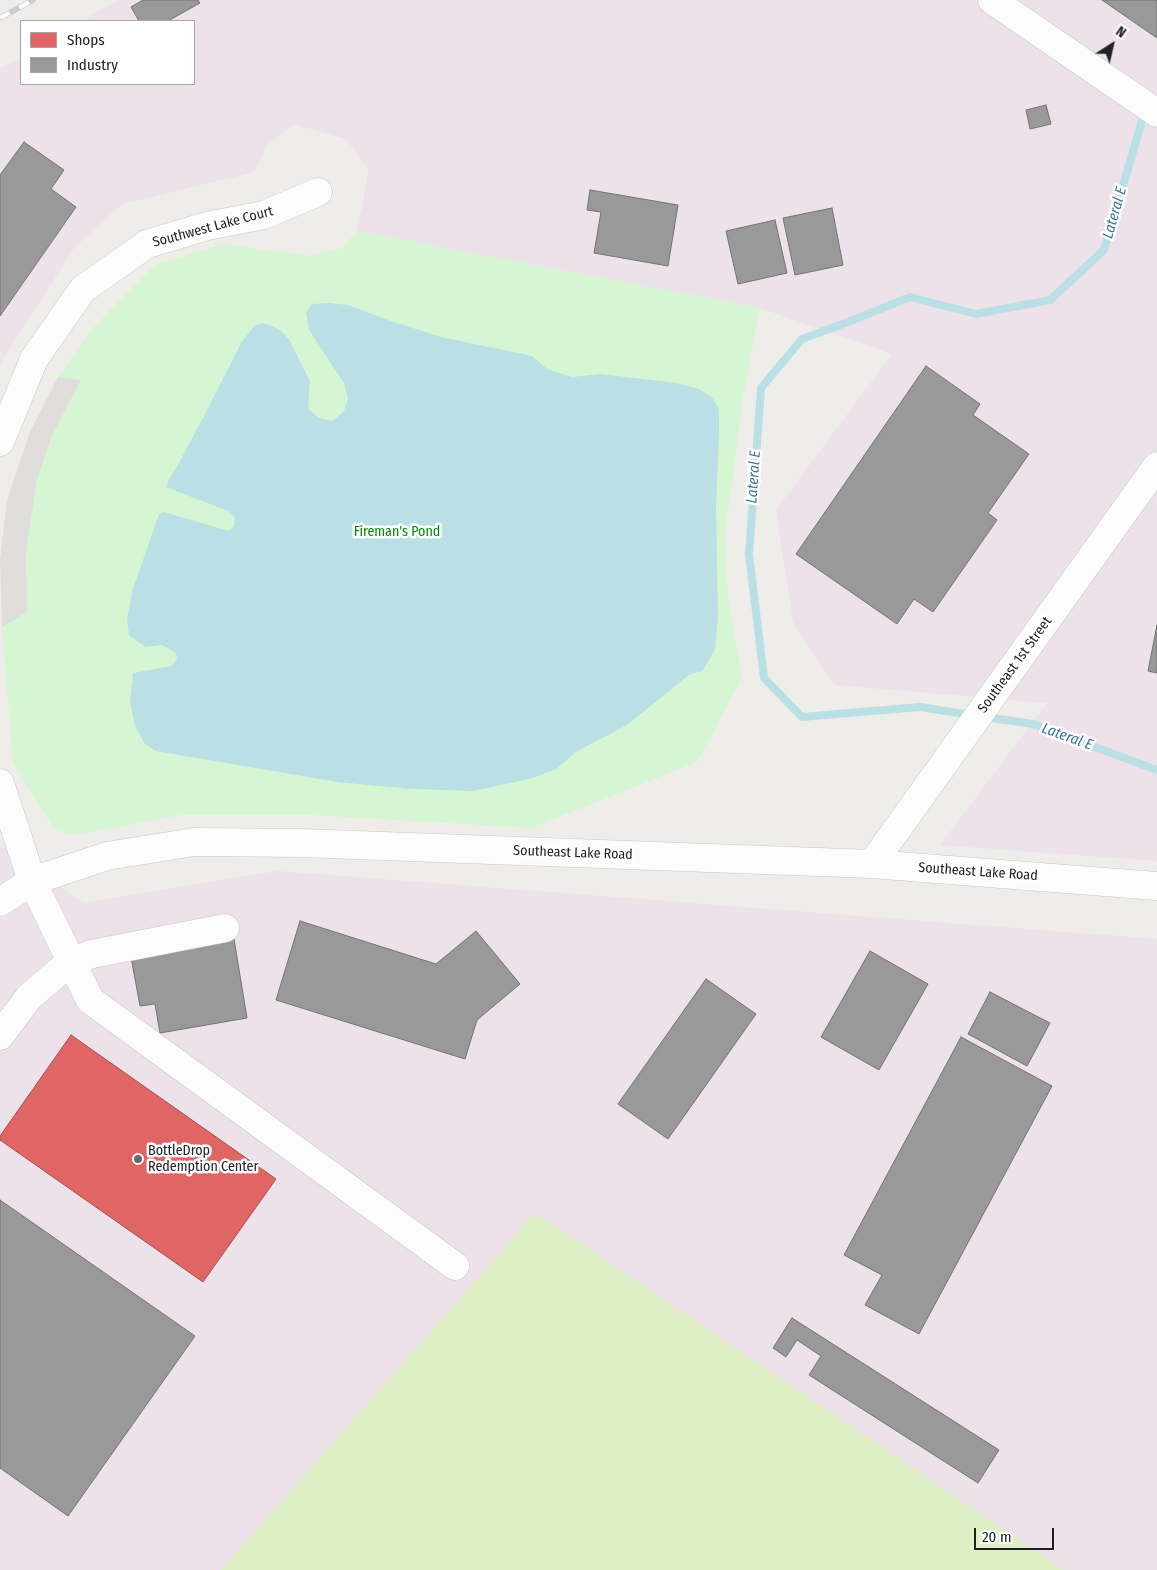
<!DOCTYPE html>
<style>
body{margin:0}
#map{position:relative;width:1157px;height:1570px;overflow:hidden;background:#efedea;font-family:"Fira Sans Condensed",sans-serif}
canvas{display:block}
.legend{position:absolute;left:20px;top:20px;width:175px;height:65px;box-sizing:border-box;background:#fff;border:1px solid #a6a6a6;margin:0;padding:6px 9px;list-style:none;font-size:15px;color:#212121}
.legend li{display:flex;align-items:center;gap:10px;height:25px}
.legend b{width:25px;border:1px solid #a6a6a6}
.north{position:absolute;left:1087px;top:20px;width:50px;height:50px;-webkit-text-stroke:4px #fff;paint-order:stroke;rotate:35deg;font-size:14px;font-weight:700;line-height:20px;text-align:center;color:#212121}
.north::after{content:'';display:block;margin:auto;width:18px;height:22px;background:#212121;clip-path:polygon(50% 0,100% 100%,50% 72%,0 100%)}
.scale{position:absolute;left:974px;top:1528px;width:80px;height:22px;box-sizing:border-box;border:2px solid #212121;border-top:0;padding-left:6px;font-size:15px;line-height:18px;white-space:nowrap;color:#212121;-webkit-text-stroke:4px #fff;paint-order:stroke}
</style>
<div id="map">
<canvas width="1157" height="1570"></canvas>
<ul class="legend">
<li><b style="height:14px;background:#e06666"></b>Shops</li>
<li><b style="height:14px;background:#999"></b>Industry</li>
</ul>
<div class="north">N</div>
<div class="scale">20 m</div>
</div>
<script>
const context = document.querySelector('canvas').getContext('2d');
context.lineJoin = 'round';
function fill(path, color) { context.fillStyle = color; context.fill(path, 'evenodd'); }
const poly = rows => new Path2D(rows.map(r => 'M' + r).join(''));
function stroke(path, color, width, dash) { context.strokeStyle = color; context.lineWidth = width; context.lineCap = dash ? 'butt' : 'round'; context.setLineDash(dash || []); context.stroke(path); }
function drawText(font, color, halo, rows, align = 'center') {
  context.font = font + ' "Fira Sans Condensed",sans-serif'; context.lineWidth = 5; context.setLineDash([]); context.textBaseline = 'middle'; context.strokeStyle = halo; context.fillStyle = color; for (const [text, x, y, turn = 0] of rows) {
    context.save(); context.translate(x, y); context.rotate((+turn || 0) * Math.PI / 180); context.textAlign = isNaN(turn) ? turn : align; if (halo) context.strokeText(text, 0, 0); context.fillText(text, 0, 0); context.restore();
  }
}
fill(poly([
 [118,0,1157,0,1157,861,940,845,1047,703,834,685,793,622,776,510,892,354,760,308,357,231,369,170,346,139,293,124,265,147,255,172,122,204,74,248,0,364,0,69,21,57,21,84,194,84,194,21,82,21],
 [0,845,84,903,277,871,1157,939,1157,1570,1064,1570,535,1213,221,1570,0,1570]
]), '#ede1ea');
fill(poly([
 [535,1213,1064,1570,221,1570]
]), '#dfefc6');
fill(poly([
 [357,231,760,308,743,398,725,534,728,597,742,678,697,762,531,828,310,815,181,815,75,835,55,830,13,763,2,627,27,612,26,551,37,480,51,438,81,381,58,377,92,329,154,265,223,244,312,256,342,248]
]), '#d6f6d3');
fill(poly([
 [58,377,81,380,51,438,37,480,26,551,27,612,2,627,0,560,7,500,30,432]
]), '#dfdedd');
fill(poly([
 [330,303,348,305,388,320,441,337,532,356,547,369,572,377,600,374,677,383,699,389,712,397,719,410,719,437,716,506,718,617,715,650,702,671,690,674,627,725,576,752,556,769,533,778,473,791,411,789,337,782,156,751,144,743,135,726,130,701,133,673,172,666,177,658,175,652,162,645,145,647,129,635,127,618,133,589,159,514,164,512,229,531,234,526,235,518,228,511,166,487,169,479,179,463,203,418,241,343,255,325,264,323,280,330,289,339,310,381,308,409,319,418,333,421,344,411,348,399,344,383,309,330,306,313,312,304]
]), '#bae0e5');
const shops = poly([
 [71,1035,276,1179,203,1282,0,1140,0,1136,71,1035]
]);
fill(shops, '#e06666');
stroke(shops, '#a75151', 1);
const industry = poly([
 [143,0,198,0,200,3,168,21,139,21,131,7,143,0],
 [1102,0,1157,0,1157,38,1102,0],
 [1046,105,1051,124,1030,129,1026,110,1046,105],
 [24,142,64,170,51,189,76,207,0,316,0,175,24,142],
 [590,190,678,205,668,266,594,253,601,212,587,210,590,190],
 [832,208,843,265,795,275,783,218,832,208],
 [775,220,787,273,738,284,726,231,775,220],
 [926,366,980,404,973,415,1029,454,988,513,997,520,933,612,914,599,897,624,796,554,926,366],
 [1157,625,1157,673,1148,671,1157,625],
 [300,921,436,964,476,931,520,984,477,1020,465,1059,276,1000,300,921],
 [234,939,247,1018,160,1033,155,1004,140,1006,131,957,234,939],
 [870,951,928,984,879,1070,821,1037,870,951],
 [706,979,756,1014,668,1139,618,1104,706,979],
 [990,992,1050,1023,1027,1066,968,1034,990,992],
 [961,1037,1052,1086,919,1334,865,1305,882,1275,844,1255,961,1037],
 [0,1200,195,1336,68,1516,0,1468,0,1200],
 [792,1318,999,1450,978,1483,809,1375,821,1356,797,1340,786,1357,773,1348,792,1318]
]);
fill(industry, '#999');
stroke(industry, '#757575', 1);
stroke(poly([
 [971,715,920,707,802,717,764,678,749,554,761,388,802,339,848,322,910,297,976,314,1050,300,1104,250,1142,121],
 [985,717,1033,724,1157,770]
]), '#bae0e5', 8);
const minor = poly([
 [992,0,1157,113],
 [0,442,34,359,83,289,147,244,207,226,264,215,318,192],
 [0,783,32,881,90,1000,455,1266],
 [872,864,1157,466],
 [0,902,32,881,107,856,194,842,302,843,872,864,1157,886],
 [0,1036,29,997,70,962,92,954,225,928]
]);
stroke(minor, '#c8c7c6', 29);
stroke(minor, '#fdfcfc', 28);
const rail = poly([
 [0,18,33,0]
]);
stroke(rail, '#cbcbcb', 5.5);
stroke(rail, '#fff', 4, [11]);
for (const [x, y, r, color] of [
 [138,1159,5,"#696867"]
]) { const dot = new Path2D(); dot.arc(x, y, r, 0, 2 * Math.PI); context.fillStyle = color; context.fill(dot); stroke(dot, '#fff', 2); }
drawText('14px', '#212121', '#fff', [
 ["Southwest Lake Court",213,227,-15],
 ["Southeast 1st Street",1015,665,-54],
 ["Southeast Lake Road",573,853,2],
 ["Southeast Lake Road",978,872,4]
]);
drawText('14px', '#038603', '#fff', [
 ["Fireman's Pond",397,532]
]);
drawText('14px', '#212121', '#fff', [
 ["BottleDrop",148,1151],
 ["Redemption Center",148,1167]
], 'left');
drawText('italic 15px', '#3c77a1', '#fff', [
 ["Lateral E",1115,213,-74],
 ["Lateral E",754,477,-86],
 ["Lateral E",1067,737,20]
]);
</script>
